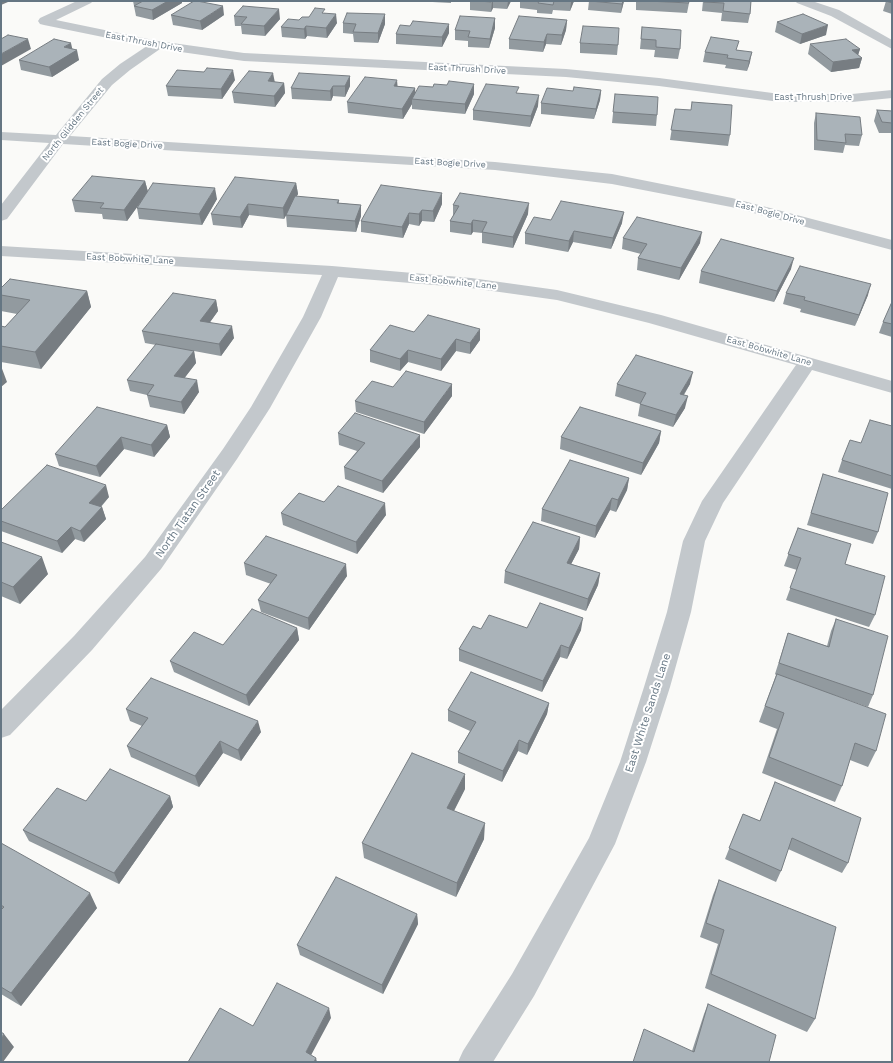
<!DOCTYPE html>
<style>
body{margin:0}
#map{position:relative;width:893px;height:1063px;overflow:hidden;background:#fafaf8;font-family:"Work Sans",sans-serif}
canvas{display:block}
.frame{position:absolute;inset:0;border:2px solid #657683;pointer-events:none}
</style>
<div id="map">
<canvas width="893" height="1063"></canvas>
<div class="frame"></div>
</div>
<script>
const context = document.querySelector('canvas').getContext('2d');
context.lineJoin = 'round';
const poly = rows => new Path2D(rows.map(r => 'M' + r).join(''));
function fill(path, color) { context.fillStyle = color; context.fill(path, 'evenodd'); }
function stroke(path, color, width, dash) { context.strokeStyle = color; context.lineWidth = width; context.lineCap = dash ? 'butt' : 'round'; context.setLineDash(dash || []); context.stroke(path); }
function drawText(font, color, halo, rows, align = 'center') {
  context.font = font + ' "Work Sans",sans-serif'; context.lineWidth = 4; context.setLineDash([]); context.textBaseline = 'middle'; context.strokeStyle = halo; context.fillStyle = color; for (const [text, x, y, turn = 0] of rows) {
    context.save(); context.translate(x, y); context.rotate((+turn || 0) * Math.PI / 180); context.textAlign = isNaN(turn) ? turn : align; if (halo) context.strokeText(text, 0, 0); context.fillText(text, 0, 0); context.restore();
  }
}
fill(poly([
 [77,1,93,1,91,3,56,20,158,41,244,53,566,69,659,78,780,94,852,94,892,90,892,98,852,102,780,102,659,86,566,77,244,61,160,49,130,70,112,85,70,136,495,162,612,174,732,198,892,240,892,250,731,207,612,184,495,170,63,144,7,219,1,221,1,205,49,143,1,140,1,132,56,135,102,79,120,64,147,46,44,25,40,24,38,21,40,18,77,1],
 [795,1,812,1,839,10,892,40,892,49,831,16,797,3,795,1],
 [1,246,332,266,471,278,557,290,661,315,892,381,892,393,812,370,723,503,705,541,691,612,670,687,646,762,615,844,534,996,493,1062,458,1062,463,1051,512,974,589,838,620,762,644,687,667,612,683,541,702,501,796,365,649,323,557,300,471,288,338,277,321,317,270,408,237,459,161,569,92,650,10,735,1,738,1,710,74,636,145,557,223,449,251,407,303,317,322,275,1,256,1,246]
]), '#c3c8cc');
fill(poly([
 [133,1,182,1,182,3,153,20,136,16],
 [414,1,451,1,451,3],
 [470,1,511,1,507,9,493,8,491,12,470,10],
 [520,1,574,1,570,11,553,10,552,14,537,13,537,10,520,8],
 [589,1,624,1,621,13,588,10],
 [636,1,688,1,689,3,687,13,636,10],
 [703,1,751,1,750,14,748,23,721,21,722,13,702,11],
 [886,1,892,1,892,14,883,11],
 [325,13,337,23,327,38,307,36,305,39,282,37,281,27,299,20],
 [171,15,224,15,202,30,173,25],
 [234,16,280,19,265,36,242,34,241,26,235,26],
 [495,18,495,28,489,48,468,47,468,41,455,40,455,30],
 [567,20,566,30,561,45,546,44,543,52,509,49,509,39],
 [777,22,826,35,800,44,775,32],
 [343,23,385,24,378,43,354,42,353,34,343,33],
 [642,27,680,49,678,59,654,57,655,50,640,49],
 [449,33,442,47,396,44,396,34],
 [580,43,618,45,617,55,580,53],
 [810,44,860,49,858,55,862,58,859,68,831,72,808,54],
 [73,49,79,60,52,77,21,70,19,60],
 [738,50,750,62,747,71,725,68,726,65,703,62,705,52],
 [350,76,350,86,345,97,333,96,331,101,292,99,291,88],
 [235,80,222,99,168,96,166,86],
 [284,83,285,93,275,107,234,103,232,92],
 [398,86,415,88,415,92,474,94,465,114,412,109,412,104,403,119,348,113,347,102],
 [601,90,600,100,594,119,541,114,541,103,573,91],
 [518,93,538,106,530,127,473,120,473,110],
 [615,94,657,115,656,126,612,123],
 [675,109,730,135,728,146,670,140],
 [877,110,892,111,892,133,879,133,874,121],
 [816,113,862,135,859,146,845,145,843,153,814,150,814,123],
 [145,181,148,192,217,199,202,225,139,219,137,208,147,193,127,221,103,219,102,214,75,212,72,200],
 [296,183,298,194,296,197,339,200,339,203,361,205,361,216,356,232,287,227,286,215,288,211,284,219,249,215,242,228,213,225,211,214],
 [442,204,434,222,422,221,419,226,409,224,403,238,361,232,361,221],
 [453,205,528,214,513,248,482,243,482,233,473,232,471,235,450,232,450,221,453,216],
 [551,220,622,223,611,249,573,242,568,252,525,244,525,233],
 [623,238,700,243,679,280,637,270,638,258,641,254,622,249],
 [791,269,774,302,699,283,701,271],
 [1,288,87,291,91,307,41,369,1,362,1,326,5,327,17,314,1,311],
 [786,293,868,295,855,326,800,312,801,309,783,304],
 [216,300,218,311,210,322,234,338,221,356,194,351,196,363,184,378,199,392,184,414,150,407,147,395,130,391,127,380,156,345,145,343,142,331],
 [892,304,892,337,879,333,883,322],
 [414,332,480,340,470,354,456,351,441,371,408,362,400,371,370,362,370,350],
 [617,384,690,384,684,395,685,408,673,427,638,416,640,404,615,396],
 [393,387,452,396,424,434,356,412,355,401],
 [167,425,170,437,154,457,124,449,100,477,59,466,55,454],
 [892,426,892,489,838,472,842,460,861,443],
 [661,431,659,443,641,475,560,449,561,437],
 [338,433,420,447,383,493,345,479,344,467,357,451,339,445],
 [823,474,878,532,873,544,807,525],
 [629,478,627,490,616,512,610,510,595,538,541,521,542,509],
 [109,497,101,507,102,507,106,519,84,542,75,539,62,553,1,531,1,510],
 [324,502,386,515,357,554,283,525,281,513],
 [798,528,875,615,869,627,786,600,797,570,784,566],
 [580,537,579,549,571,564,600,573,598,585,586,611,504,583,505,571],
 [1,542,48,574,20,604,1,596],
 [244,563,347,576,309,630,261,612,258,600,271,584,246,575],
 [836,619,873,695,868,707,834,695,876,751,868,767,850,760,842,786,835,802,762,773,777,729,759,722,776,675,775,674,788,633,827,646,831,631],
 [297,628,299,640,249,706,174,672,170,661,223,645],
 [527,628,581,630,567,659,560,657,542,692,459,661,459,649,481,629],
 [549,703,547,714,527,755,518,751,502,782,458,763,458,752,470,731,448,721,448,710],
 [126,709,261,732,241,761,223,753,199,787,131,757,127,746,142,726,130,721],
 [775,782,848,863,842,873,788,849,781,871,776,882,725,859,743,814,760,821],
 [465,789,454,811,484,839,456,897,364,858,362,843],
 [170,796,173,807,119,884,29,841,23,830,86,801],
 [1,843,97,908,21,1006,1,994],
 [719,880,815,1019,807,1032,705,988,718,944,700,937,713,895],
 [417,914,418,924,383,994,300,955,297,945],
 [708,1004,769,1062,633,1062,692,1051,704,1014]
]), '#929a9f');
fill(poly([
 [1,1,8,1,8,2,1,5],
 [168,1,182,1,182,3,153,20,152,10],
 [492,1,493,1,493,8,491,12],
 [508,1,511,1,507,9],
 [571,1,574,1,570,11,571,2],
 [623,1,624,1,621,13,622,4],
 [223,6,224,15,202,30,200,21],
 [279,9,280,19,265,36,264,26],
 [336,14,337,23,327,38,326,28],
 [385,14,385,24,378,43,378,33],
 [495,18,495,28,489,48,490,39],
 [567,20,566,30,561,45,562,35],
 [449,24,449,33,442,47,442,37],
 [828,25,826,35,800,44,802,34],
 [306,26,307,36,305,39,304,29],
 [547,34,546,44,543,52,544,42],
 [28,39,31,49,1,66,1,54],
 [71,43,73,52,77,50,79,60,52,77,49,67,64,47],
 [860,49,857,58,862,58,859,68,831,72,833,62,852,50],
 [752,52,750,62,747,71,749,61],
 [233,70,235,80,222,99,221,89],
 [273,73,275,83,268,81],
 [350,76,350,86,345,97,345,86],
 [397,80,398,91,394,86],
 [284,83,285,93,275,107,274,96],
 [474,84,474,94,465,114,465,104],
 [333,86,333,96,331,101,330,91],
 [415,88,416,99,412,99,412,104,403,119,402,109],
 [601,90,600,100,594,119,596,109],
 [539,95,538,106,530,127,531,116],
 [145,181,148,192,127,221,124,210],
 [296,183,298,194,284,219,283,208],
 [215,188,217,199,202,225,199,214],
 [442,193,442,204,434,222,433,211],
 [529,203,528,214,513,248,513,237],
 [248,204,249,215,242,228,240,217],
 [361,205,361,216,356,232,355,221],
 [422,210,422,221,419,226,419,214],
 [624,212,622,223,611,249,613,238],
 [409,213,409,224,403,238,402,227],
 [473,220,473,232,471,235,471,224],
 [574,231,573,242,568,252,569,241],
 [702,232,700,243,679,280,681,268],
 [794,258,791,269,774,302,777,291],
 [871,284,868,295,855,326,859,315],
 [87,291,91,307,41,369,35,352],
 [216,300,218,311,203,332,200,321],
 [232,326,234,338,221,356,219,344],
 [480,329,480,340,470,354,470,343],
 [456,339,456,351,441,371,441,359],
 [408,350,408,362,400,371,400,359],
 [194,351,196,363,177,388,174,376],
 [1,366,7,382,1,387],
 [693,372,690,384,677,405,680,394],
 [197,380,199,392,184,414,181,402],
 [452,384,452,396,424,434,424,422],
 [688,396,685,408,673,427,676,415],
 [167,425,170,437,154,457,151,445],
 [661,431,659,443,641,475,643,463],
 [420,435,420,447,383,493,382,481],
 [121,437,124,449,100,477,96,466],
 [629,478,627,490,616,512,618,500],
 [106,485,109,497,93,515,89,503],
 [612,498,610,510,595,538,596,526],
 [385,503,386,515,357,554,356,542],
 [102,507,106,519,84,542,80,531],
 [71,527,75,539,62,553,57,541],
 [580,537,579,549,566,574,567,563],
 [42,557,48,574,20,604,13,587],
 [346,564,347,576,309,630,308,618],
 [600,573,598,585,586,611,588,599],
 [583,618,581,630,567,659,569,648],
 [297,628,299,640,249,706,246,695],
 [561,645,560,657,542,692,543,681],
 [549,703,547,714,527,755,528,744],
 [258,721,261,732,241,761,238,750],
 [519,740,518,751,502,782,503,771],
 [220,741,223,753,199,787,195,776],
 [465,774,465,789,447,824,447,808],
 [170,796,173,807,119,884,114,873],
 [485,823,484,839,456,897,457,883],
 [90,893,97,908,21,1006,11,993],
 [417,914,418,924,383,994,382,985],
 [329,1008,331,1018,308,1061,306,1052],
 [4,1034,14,1047,3,1062,1,1062,1,1038],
 [316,1058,317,1062,314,1062]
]), '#777d82');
const building = poly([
 [142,1,168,1,152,10,134,6,143,1,142,1],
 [194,1,197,1,223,6,200,21,171,15,194,1],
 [479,1,492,1,491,2,479,1],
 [539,1,554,1,553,5,538,3,539,1],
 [590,1,623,1,622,4,590,1],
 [647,1,688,1,689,3,647,1],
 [704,1,751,1,750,14,723,11,724,3,704,2,704,1],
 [886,1,892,1,892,3,886,1],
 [243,6,279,9,264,26,241,24,247,17,234,16,243,6],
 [315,8,325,9,322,13,336,14,326,28,306,26,304,29,281,27,288,19,299,20,302,17,309,17,315,8],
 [347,13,385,14,378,33,353,32,356,24,343,23,347,13],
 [803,14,828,25,802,34,777,22,803,14],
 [460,16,495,18,490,39,468,37,470,31,455,30,460,16],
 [519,16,567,20,562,35,547,34,544,42,509,39,519,16],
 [413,21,449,24,442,37,396,34,400,25,410,26,413,21],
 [583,26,619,28,618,45,580,43,583,26],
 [642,27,681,30,680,49,656,47,656,40,641,39,642,27],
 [8,35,28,39,1,54,1,39,8,35],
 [711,37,739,41,736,50,752,52,749,61,727,58,728,55,705,52,711,37],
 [54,39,71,43,64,47,77,50,49,67,19,60,54,39],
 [846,39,860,49,852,50,862,58,833,62,810,44,846,39],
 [207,68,233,70,221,89,166,86,177,70,204,72,207,68],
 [249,71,273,73,268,81,284,83,274,96,232,92,249,71],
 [299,73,350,76,345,86,333,86,330,91,291,88,299,73],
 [365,77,397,80,394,86,415,88,402,109,347,102,365,77],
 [449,81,474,84,465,104,412,99,419,86,433,87,434,84,447,85,449,81],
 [486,84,519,87,516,93,539,95,531,116,473,110,486,84],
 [574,87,601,90,596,109,541,103,547,88,573,91,574,87],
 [615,94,658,97,657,115,613,112,615,94],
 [692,102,732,105,730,135,671,130,675,109,691,110,692,102],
 [877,110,892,111,892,123,882,122,877,110],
 [816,113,860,117,862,135,845,134,846,143,817,140,816,113],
 [92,176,145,181,124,210,100,208,104,203,72,200,92,176],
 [235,177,296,183,283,208,248,204,240,217,211,214,235,177],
 [153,183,215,188,199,214,137,208,153,183],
 [381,185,442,193,433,211,422,210,419,214,409,213,402,227,361,221,381,185],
 [460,193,529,203,513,237,482,232,487,222,473,220,471,224,450,221,459,206,453,205,460,193],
 [295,196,339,200,337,203,361,205,355,221,286,215,295,196],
 [561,201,624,212,613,238,574,231,569,241,525,233,534,217,551,220,561,201],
 [637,217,702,232,681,268,638,258,647,244,623,238,637,217],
 [721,239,794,258,777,291,701,271,721,239],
 [800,266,871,284,859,315,804,300,805,297,786,293,800,266],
 [10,279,87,291,35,352,1,346,1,326,5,327,30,300,1,295,1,288,10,279],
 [173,293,216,300,200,321,232,326,219,344,142,331,173,293],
 [891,304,892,304,892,324,883,322,891,304],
 [428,315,480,329,470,343,456,339,441,359,408,350,400,359,370,350,390,325,414,332,428,315],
 [156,344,194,351,174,376,197,380,181,402,147,395,154,385,127,380,156,344],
 [636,355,693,372,680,394,688,396,676,415,640,404,646,393,617,384,636,355],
 [406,371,452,384,424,422,355,401,372,381,393,387,406,371],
 [97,407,167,425,151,445,121,437,96,466,55,454,97,407],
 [580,407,661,431,643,463,561,437,580,407],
 [355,413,420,435,382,481,344,467,365,443,338,433,355,413],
 [870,420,892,426,892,476,842,460,850,440,861,443,870,420],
 [570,460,629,478,618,500,612,498,596,526,542,509,570,460],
 [47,465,106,485,89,503,102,507,80,531,71,527,57,541,1,521,1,510,47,465],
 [823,474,888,493,878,532,811,513,823,474],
 [338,486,385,503,356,542,281,513,299,493,324,502,338,486],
 [533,522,580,537,567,563,600,573,588,599,505,571,533,522],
 [798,528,851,544,845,564,885,576,875,615,790,588,801,558,788,554,798,528],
 [266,536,346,564,308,618,258,600,277,575,244,563,266,536],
 [1,542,42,557,13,587,1,582,1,542],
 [540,603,583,618,569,648,561,645,543,681,459,649,473,626,481,629,489,615,527,628,540,603],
 [252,609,297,628,246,695,170,661,194,632,223,645,252,609],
 [836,619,888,636,873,695,779,663,788,633,829,647,836,619],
 [471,672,549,703,528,744,519,740,503,771,458,752,476,722,448,710,471,672],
 [777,674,886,714,876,751,855,743,842,786,769,757,784,713,765,706,777,674],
 [151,678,258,721,238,750,220,741,195,776,127,746,148,718,126,709,151,678],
 [412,753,465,774,447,808,485,823,457,883,362,843,412,753],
 [110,769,170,796,114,873,23,830,57,788,86,801,110,769],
 [775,782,861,818,848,863,792,838,781,871,729,848,743,814,760,821,775,782],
 [1,843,90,893,11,993,1,987,1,910,4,907,1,905,1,843],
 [336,877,417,914,382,985,297,945,336,877],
 [719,880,836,927,815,1019,711,974,724,930,706,923,719,880],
 [277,983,329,1008,306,1052,316,1058,314,1062,188,1062,220,1008,253,1026,277,983],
 [708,1004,776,1035,769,1062,633,1062,644,1029,694,1052,708,1004],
 [1,1032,4,1034,1,1038,1,1032]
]);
fill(building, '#aab3b9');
stroke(building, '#777d82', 1);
drawText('9px', '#657683', '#fff', [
 ["East Thrush Drive",144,42,11],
 ["East Thrush Drive",467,69,3],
 ["East Thrush Drive",813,97],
 ["North Glidden Street",73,124,-51],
 ["East Bogie Drive",127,144,3],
 ["East Bogie Drive",450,163,3],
 ["East Bogie Drive",770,213,15],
 ["East Bobwhite Lane",130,259,3],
 ["East Bobwhite Lane",453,282,6],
 ["East Bobwhite Lane",769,351,16]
]);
drawText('11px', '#657683', '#fff', [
 ["North Tiatan Street",188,514,-55],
 ["East White Sands Lane",648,713,-72]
]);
</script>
